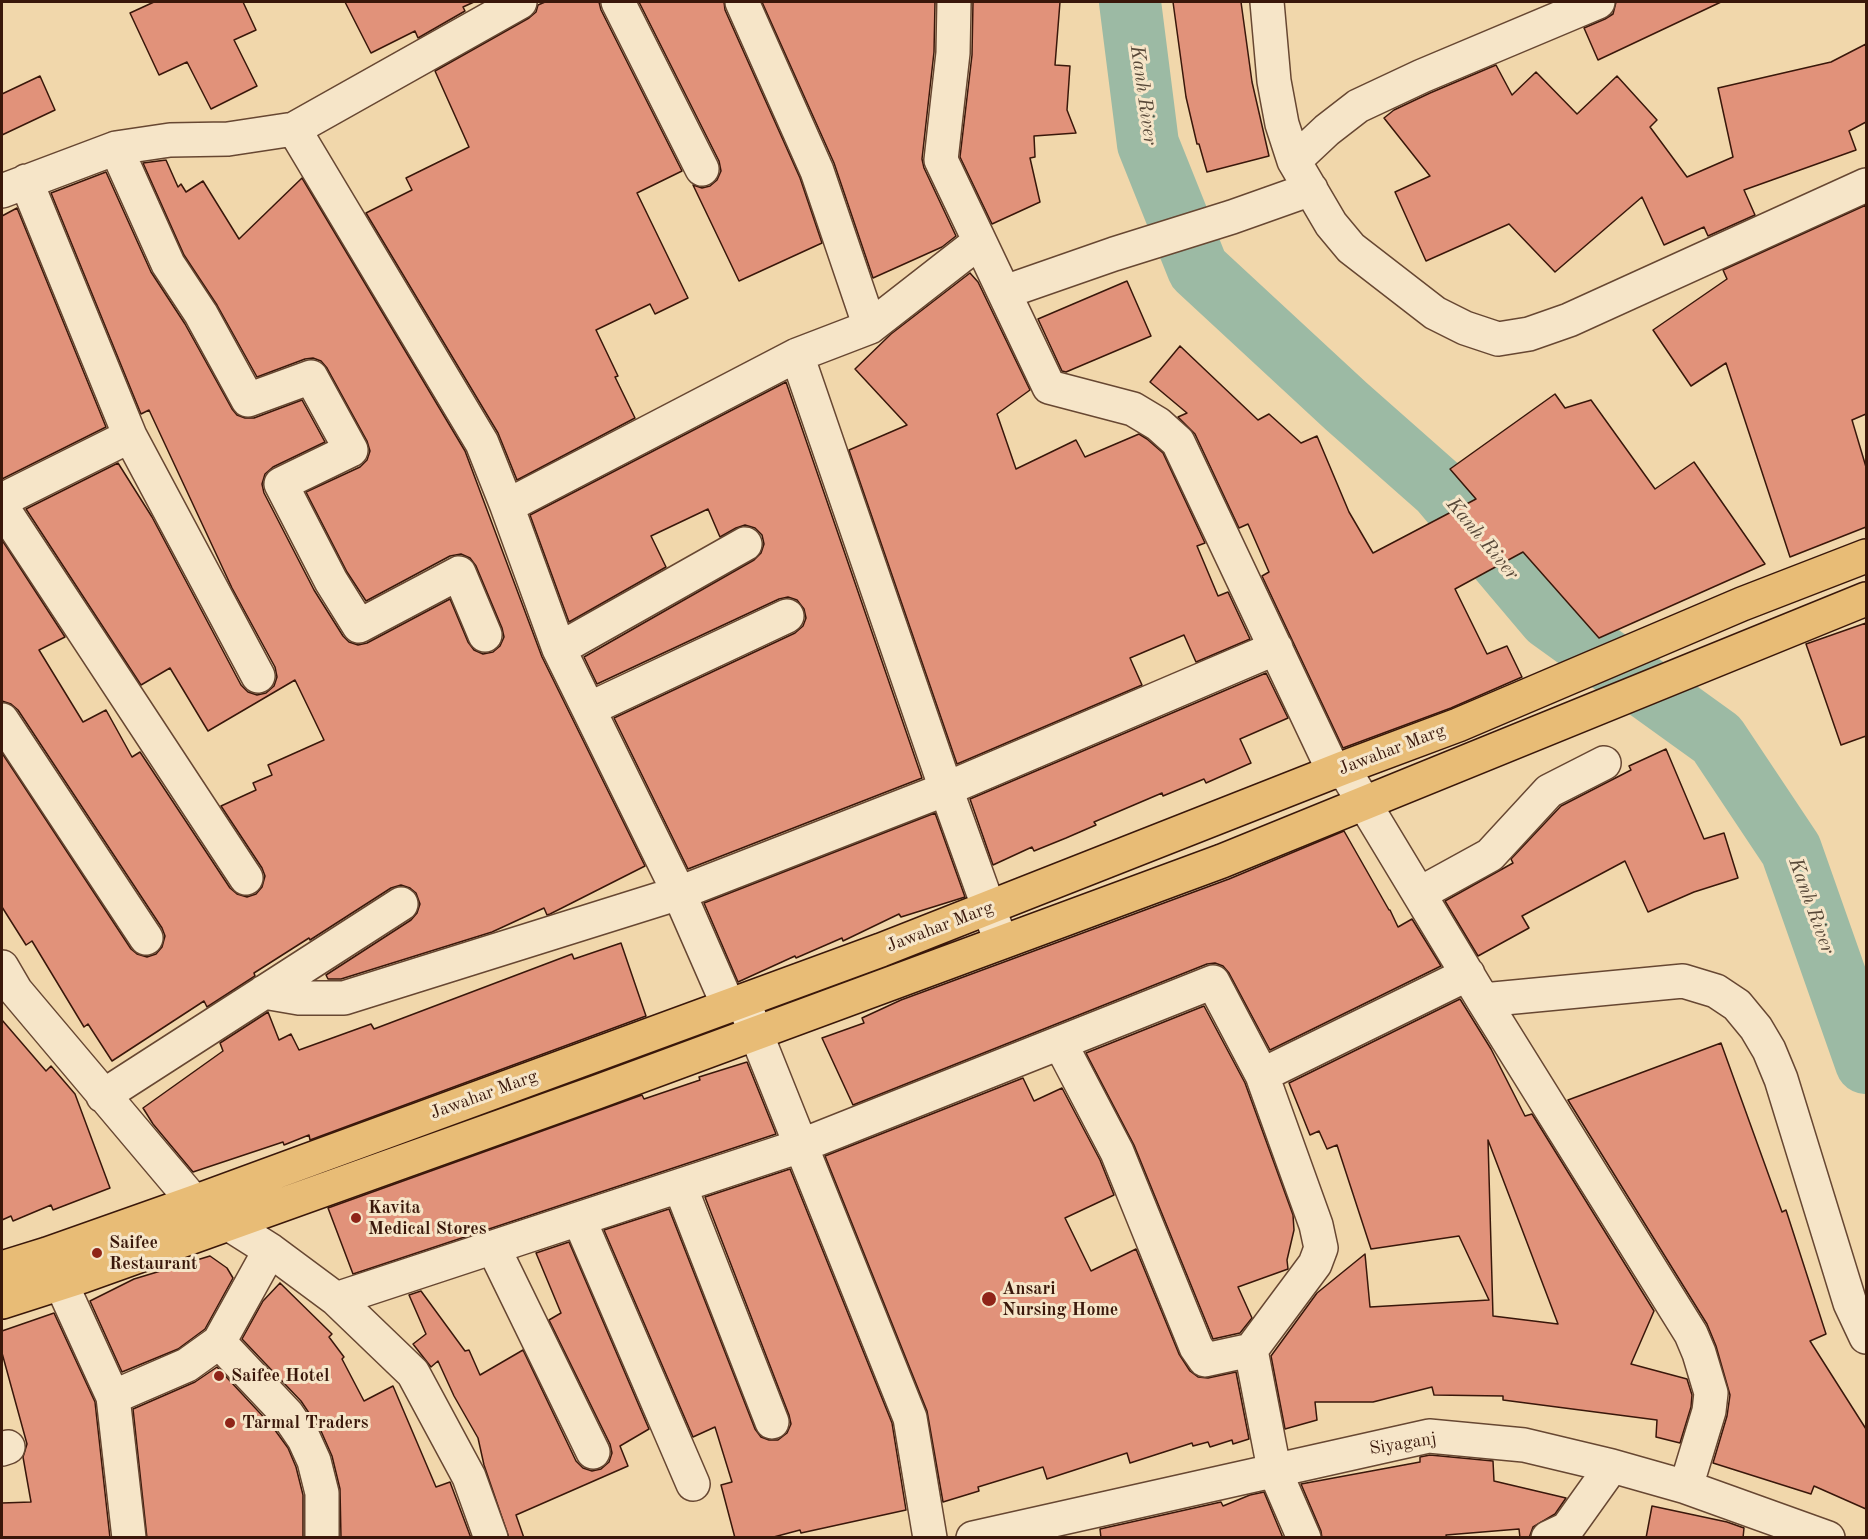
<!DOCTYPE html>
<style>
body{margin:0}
#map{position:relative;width:1868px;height:1539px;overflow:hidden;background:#f1d7ab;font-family:"Old Standard TT",serif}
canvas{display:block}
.frame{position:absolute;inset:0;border:3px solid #39170a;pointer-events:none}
</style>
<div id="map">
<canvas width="1868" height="1539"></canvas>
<div class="frame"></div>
</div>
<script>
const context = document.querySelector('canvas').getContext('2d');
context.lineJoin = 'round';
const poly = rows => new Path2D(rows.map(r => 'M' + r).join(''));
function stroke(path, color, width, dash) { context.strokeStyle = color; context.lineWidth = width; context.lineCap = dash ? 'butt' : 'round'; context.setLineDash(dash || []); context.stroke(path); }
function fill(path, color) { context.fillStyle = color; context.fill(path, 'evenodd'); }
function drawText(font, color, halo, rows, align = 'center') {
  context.font = font + ' "Old Standard TT",serif'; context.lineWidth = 6; context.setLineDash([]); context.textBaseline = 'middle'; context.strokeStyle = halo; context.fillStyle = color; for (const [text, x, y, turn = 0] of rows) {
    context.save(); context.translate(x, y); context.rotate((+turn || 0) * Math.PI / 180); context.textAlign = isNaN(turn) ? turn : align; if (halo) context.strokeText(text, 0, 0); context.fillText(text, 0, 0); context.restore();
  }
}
stroke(poly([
 [1130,2,1148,144,1198,269,1346,406,1440,489,1549,618,1717,739,1791,850,1866,1063]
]), '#9cbaa4', 62);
const building = poly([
 [154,2,243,2,256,30,234,40,257,86,211,109,187,62,159,75,130,13,154,2],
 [345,2,474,2,463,7,465,11,418,38,415,31,371,53,345,2],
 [545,2,599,2,601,10,682,171,637,193,688,298,655,314,650,304,596,330,618,376,615,377,635,418,517,480,498,433,366,213,412,190,406,178,469,147,435,71,529,18,536,12,538,5,545,2],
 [639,2,724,2,725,10,800,178,822,243,739,281,693,185,702,188,710,186,717,180,721,171,719,161,639,2],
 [762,2,935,2,934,52,922,159,924,168,956,236,942,247,873,278,834,163,762,2],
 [973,2,1060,2,1055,65,1070,66,1067,110,1076,133,1034,136,1035,157,1030,158,1040,202,992,224,960,157,972,55,973,2],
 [1173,2,1241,2,1252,82,1269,156,1207,172,1199,144,1197,144,1186,97,1173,2],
 [1616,2,1721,2,1598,60,1584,28,1605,19,1613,14,1616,2],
 [1866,44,1866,122,1849,131,1856,150,1744,190,1755,215,1708,236,1704,227,1664,245,1642,197,1555,272,1509,224,1426,261,1395,192,1430,176,1384,118,1394,110,1430,93,1496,65,1512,95,1536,72,1577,114,1617,76,1657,120,1650,127,1687,177,1733,157,1718,88,1831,62,1866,44],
 [40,76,55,110,2,135,2,94,40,76],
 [166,160,178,187,181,184,186,192,203,181,239,239,302,178,465,451,542,657,645,866,550,914,547,915,544,908,492,932,341,979,328,979,326,975,411,920,417,913,420,904,416,893,410,888,401,885,391,888,310,940,309,938,254,973,255,976,207,1007,204,1001,112,1061,88,1024,84,1027,32,941,26,945,2,907,2,753,131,949,137,954,147,957,156,954,162,947,165,936,162,928,18,710,11,704,2,701,2,540,65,637,39,650,83,722,106,710,132,757,140,752,230,888,237,894,247,897,256,894,262,887,265,876,262,868,221,806,256,790,253,783,272,775,268,765,324,740,295,680,208,731,170,668,141,685,26,509,118,463,152,517,241,685,248,692,257,695,266,693,274,686,277,677,275,667,232,588,149,410,141,414,51,193,106,172,151,272,185,324,232,409,237,415,245,418,254,418,302,400,325,442,273,467,265,474,262,484,264,493,314,590,343,636,349,642,358,645,367,643,450,599,468,642,474,650,483,654,493,652,500,646,504,637,502,628,476,566,470,558,461,554,450,556,366,601,347,572,306,492,360,467,367,460,370,451,367,441,327,368,321,361,313,358,305,359,257,377,217,305,184,255,143,163,166,160],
 [1866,205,1866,414,1852,420,1866,467,1866,527,1790,557,1726,363,1691,386,1653,330,1727,279,1723,270,1866,205],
 [17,208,106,427,2,479,2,216,17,208],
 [970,273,978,282,1030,390,997,414,1016,469,1076,440,1085,457,1139,434,1147,439,1163,453,1205,543,1197,546,1218,596,1228,592,1250,639,1196,662,1184,635,1130,658,1142,685,957,764,849,450,907,425,855,369,891,334,970,273],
 [1127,281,1151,336,1066,372,1062,371,1038,319,1127,281],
 [1180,346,1258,420,1269,414,1301,443,1317,436,1349,512,1373,553,1476,499,1450,469,1555,394,1565,408,1591,400,1655,489,1694,462,1765,564,1599,638,1523,552,1455,589,1487,654,1507,646,1522,677,1451,708,1343,748,1262,576,1269,572,1248,524,1239,528,1195,434,1178,417,1187,413,1150,382,1180,346],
 [786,382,922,778,688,869,614,718,795,633,803,626,806,618,804,609,797,600,788,597,779,599,597,684,584,657,754,560,761,553,764,544,762,535,755,528,745,525,736,528,720,537,708,509,651,536,666,567,569,622,530,515,786,382],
 [1866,623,1866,736,1841,745,1806,644,1866,623],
 [1266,673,1288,718,1240,739,1251,763,1206,783,1204,779,1163,796,1162,793,1094,822,1096,825,1066,838,1034,851,1032,847,993,865,970,799,1266,673],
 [1666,749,1704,839,1724,833,1738,878,1694,892,1648,912,1625,861,1522,916,1529,928,1478,956,1445,901,1513,863,1511,859,1561,806,1631,770,1629,766,1666,749],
 [935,813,965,897,901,917,899,914,843,941,842,938,796,958,795,956,738,982,704,903,935,813],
 [1344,831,1389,910,1390,910,1398,927,1412,919,1441,966,1270,1050,1229,973,1223,966,1215,963,1207,964,853,1105,822,1038,864,1023,862,1018,901,1000,1229,879,1344,831],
 [621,943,646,1016,310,1140,309,1135,284,1145,283,1142,193,1172,153,1124,143,1108,223,1051,220,1043,268,1012,279,1040,291,1034,299,1050,371,1024,374,1029,572,954,574,959,621,943],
 [1460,999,1491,1049,1525,1116,1532,1114,1654,1311,1631,1364,1687,1379,1692,1395,1691,1407,1680,1443,1656,1437,1657,1420,1503,1400,1503,1396,1434,1395,1432,1387,1373,1402,1315,1402,1317,1420,1285,1429,1271,1356,1317,1293,1365,1254,1370,1307,1489,1300,1459,1236,1371,1249,1337,1145,1327,1149,1319,1131,1310,1135,1289,1083,1460,999],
 [1488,1140,1558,1324,1493,1316,1488,1140],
 [1204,1006,1245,1083,1293,1215,1294,1230,1287,1260,1288,1269,1238,1287,1252,1318,1240,1333,1213,1339,1134,1145,1086,1053,1204,1006],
 [2,1020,46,1071,51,1066,75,1094,110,1188,53,1210,51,1205,13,1221,11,1216,2,1220,2,1020],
 [1721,1043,1782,1212,1786,1210,1826,1334,1810,1341,1866,1429,1866,1509,1814,1486,1811,1494,1713,1463,1727,1416,1730,1395,1716,1346,1707,1324,1568,1100,1721,1043],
 [747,1062,776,1134,353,1274,328,1208,642,1095,644,1099,700,1080,699,1077,747,1062],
 [1023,1078,1034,1101,1062,1088,1100,1160,1114,1195,1065,1218,1091,1271,1136,1249,1179,1354,1190,1371,1198,1377,1208,1378,1236,1372,1249,1439,1233,1444,1232,1440,1210,1447,1208,1442,1193,1446,1192,1443,1130,1463,1127,1453,1047,1479,1043,1467,978,1487,979,1491,943,1502,927,1411,825,1156,1023,1078],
 [790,1169,892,1423,906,1510,801,1533,800,1530,770,1538,735,1538,721,1485,732,1482,715,1427,693,1437,604,1230,669,1209,755,1429,761,1437,769,1440,778,1440,787,1433,791,1424,789,1415,705,1197,790,1169],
 [569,1242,649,1429,620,1446,628,1466,516,1515,524,1538,509,1538,484,1465,478,1438,454,1396,438,1361,431,1367,413,1344,426,1334,409,1295,421,1291,465,1351,469,1350,480,1375,523,1350,576,1461,583,1468,592,1471,601,1469,609,1462,612,1453,610,1444,549,1320,561,1313,536,1253,569,1242],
 [210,1256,227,1268,233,1278,205,1329,178,1349,122,1372,90,1301,134,1279,210,1256],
 [280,1283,332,1334,329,1337,344,1357,342,1359,364,1401,393,1386,436,1487,450,1482,471,1538,341,1538,340,1489,332,1456,321,1431,301,1401,242,1339,263,1301,280,1283],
 [54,1313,95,1402,110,1538,2,1538,2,1503,31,1502,23,1457,27,1444,2,1353,2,1331,54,1313],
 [217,1367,272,1426,288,1448,296,1467,303,1495,303,1538,147,1538,133,1409,195,1382,217,1367],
 [1430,1455,1493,1461,1494,1481,1566,1498,1555,1514,1533,1527,1529,1538,1520,1538,1519,1529,1446,1535,1447,1538,1322,1538,1321,1531,1301,1484,1420,1462,1420,1457,1430,1455],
 [1264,1492,1283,1538,1101,1538,1100,1529,1221,1502,1223,1506,1250,1495,1264,1492],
 [1652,1506,1727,1522,1744,1528,1743,1538,1646,1538,1652,1506]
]);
fill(building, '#e1927a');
stroke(building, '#39170a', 1.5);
const minor = poly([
 [618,2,702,169],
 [742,2,817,171,870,327],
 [954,2,953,53,941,160,1049,387,1133,409,1158,424,1178,442,1334,772],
 [1267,2,1274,81,1282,124,1294,161,1331,224,1351,248,1435,313,1465,328,1498,339,1529,334,1569,320,1866,185],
 [294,129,482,443,507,506,559,649,679,893,728,1005],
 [116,148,168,264,201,314,248,400,311,377,351,450,281,484,331,581,359,626,459,573,485,635],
 [1294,161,1327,130,1358,106,1422,76,1598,2],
 [26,181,130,436,258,676],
 [2,191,116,148,170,140,228,139,294,129,520,2],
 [1005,292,1114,254,1232,217,1311,189],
 [797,355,946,789,1001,942],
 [2,500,130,436],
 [507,506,797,355,870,327,979,242],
 [2,507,246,878],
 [559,649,745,544],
 [589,709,787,616],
 [2,720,146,938],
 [1343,768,1483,1000,1683,981,1716,991,1737,1005,1756,1028,1769,1050,1781,1079,1850,1303,1866,1337],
 [1419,894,1490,855,1549,791,1604,763],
 [2,967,16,991,194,1202,270,1250,336,1299,413,1373,469,1477,491,1538],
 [264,992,299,998,344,998,679,893,946,789,1276,648],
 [1483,1000,1691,1334,1699,1353,1711,1393,1709,1411,1686,1487],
 [745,1006,910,1418,930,1538],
 [1060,1043,1117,1152,1196,1347,1205,1360,1251,1350],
 [1262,1075,1468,974],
 [103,1096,401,904],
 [680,1186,772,1422],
 [579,1219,693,1484],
 [493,1247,593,1452],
 [49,1257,113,1397,129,1538],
 [336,1299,800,1146,1213,982,1262,1075,1316,1225,1321,1248,1315,1264,1251,1350,1274,1469,1304,1538],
 [219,1342,287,1414,304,1439,314,1461,322,1493,322,1538],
 [113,1397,187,1365,219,1342,270,1250],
 [2,1449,8,1447],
 [973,1538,1429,1436,1524,1445,1612,1466,1686,1487,1828,1538],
 [1548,1538,1567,1529,1612,1466]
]);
const major = poly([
 [2,1268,47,1254,194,1202,881,950,1343,768,1458,725,1742,604,1866,556],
 [2,1302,83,1276,597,1092,1222,861,1866,599]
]);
stroke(minor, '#674732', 36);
stroke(major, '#39170a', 36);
stroke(minor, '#f6e5c8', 33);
stroke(major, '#e8bc76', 33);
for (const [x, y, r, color] of [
 [356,1218,6,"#8f2418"],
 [97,1253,6,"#8f2418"],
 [989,1299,8,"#8f2418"],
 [219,1376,6,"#8f2418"],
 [230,1423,6,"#8f2418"]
]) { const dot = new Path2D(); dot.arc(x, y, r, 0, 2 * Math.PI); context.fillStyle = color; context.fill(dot); stroke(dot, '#f6e5c8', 2); }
drawText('18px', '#39170a', '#f6e5c8', [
 ["Jawahar Marg",1392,750,-21],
 ["Jawahar Marg",940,927,-21],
 ["Jawahar Marg",484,1095,-20],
 ["Siyaganj",1403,1444,-9]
]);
drawText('bold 18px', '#39170a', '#f6e5c8', [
 ["Kavita",368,1208],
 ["Medical Stores",368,1229],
 ["Saifee",109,1243],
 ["Restaurant",109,1264],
 ["Ansari",1002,1289],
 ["Nursing Home",1002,1310],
 ["Saifee Hotel",231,1376],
 ["Tarmal Traders",242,1423]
], 'left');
drawText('italic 20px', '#574838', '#f6e5c8', [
 ["Kanh River",1143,95,82],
 ["Kanh River",1482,539,50],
 ["Kanh River",1811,906,70]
]);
</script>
